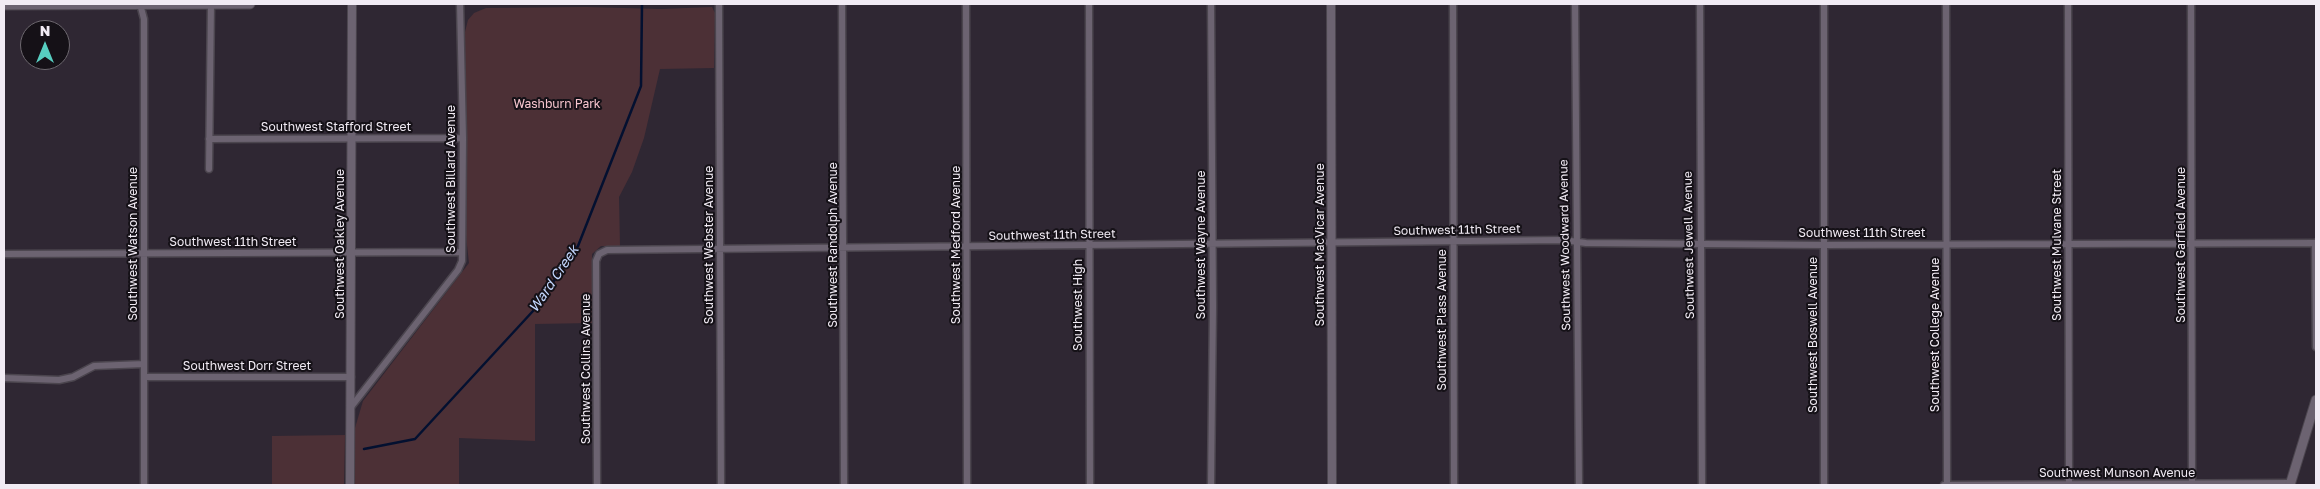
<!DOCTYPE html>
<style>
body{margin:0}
#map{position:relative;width:2320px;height:489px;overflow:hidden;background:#2f2733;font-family:"Golos Text",sans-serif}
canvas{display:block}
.frame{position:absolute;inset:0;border:5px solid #f1ebf4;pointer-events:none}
.north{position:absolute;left:20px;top:20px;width:50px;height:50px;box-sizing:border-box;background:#151117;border:1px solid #6d686f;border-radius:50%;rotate:0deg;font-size:14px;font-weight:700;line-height:20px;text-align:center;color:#f1ebf4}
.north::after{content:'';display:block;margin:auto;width:18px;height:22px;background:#57cec1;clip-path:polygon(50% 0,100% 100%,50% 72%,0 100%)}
</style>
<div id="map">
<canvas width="2320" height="489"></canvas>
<div class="frame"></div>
<div class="north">N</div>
</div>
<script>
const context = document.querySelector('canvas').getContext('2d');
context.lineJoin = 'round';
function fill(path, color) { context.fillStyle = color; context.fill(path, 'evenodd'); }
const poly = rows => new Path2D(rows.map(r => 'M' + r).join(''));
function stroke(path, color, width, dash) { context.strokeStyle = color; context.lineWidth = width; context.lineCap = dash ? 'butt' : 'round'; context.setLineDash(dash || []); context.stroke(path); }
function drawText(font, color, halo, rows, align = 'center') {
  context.font = font + ' "Golos Text",sans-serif'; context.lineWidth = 4; context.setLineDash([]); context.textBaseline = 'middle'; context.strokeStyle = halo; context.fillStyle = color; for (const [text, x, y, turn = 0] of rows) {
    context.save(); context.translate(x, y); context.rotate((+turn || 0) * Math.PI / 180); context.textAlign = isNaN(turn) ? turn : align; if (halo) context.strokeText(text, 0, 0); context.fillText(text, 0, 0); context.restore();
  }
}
fill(poly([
 [586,7,661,9,712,7,715,13,714,68,660,69,644,138,632,172,619,197,620,246,601,246,592,254,592,323,535,324,535,441,459,438,459,485,355,485,355,428,363,401,469,263,466,236,465,32,468,20,474,13,486,8],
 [345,435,344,485,272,485,272,436]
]), '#4c3036');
stroke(poly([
 [364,449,415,439,533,311,578,246,641,86,642,4]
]), '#031030', 2.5);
const minor = poly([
 [140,4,144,19,144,485],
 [719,4,721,485],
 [842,4,844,485],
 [966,4,967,485],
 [1089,4,1090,485],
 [1211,4,1213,307,1211,485],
 [1453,4,1454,485],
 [1575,4,1579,485],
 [1700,4,1702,485],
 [1824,4,1824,485],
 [1946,4,1947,485],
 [2068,4,2069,485],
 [2191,4,2192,485],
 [209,139,463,138],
 [209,169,211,4],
 [2315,243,2316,347],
 [4,254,461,252],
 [144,377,351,377],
 [4,378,59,380,73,377,94,366,144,364],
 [351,407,458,270,462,261,463,138,460,4],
 [597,485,596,261,599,254,607,250,1563,240,1586,243,1824,245,2316,243],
 [1944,485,2290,483]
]);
const tertiary = poly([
 [1331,4,1332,485],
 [350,485,352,4]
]);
const secondary = poly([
 [4,5,250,4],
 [2290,485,2316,400]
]);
stroke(minor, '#4b454e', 9);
stroke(tertiary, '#4b454e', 10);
stroke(secondary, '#4b454e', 11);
stroke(minor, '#6c6371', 6);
stroke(tertiary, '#6c6371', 8);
stroke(secondary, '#6c6371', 9);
drawText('12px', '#f7c5ce', '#151117', [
 ["Washburn Park",557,104]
]);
drawText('12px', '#f1ebf4', '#151117', [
 ["Southwest Stafford Street",336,127],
 ["Southwest Billard Avenue",451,179,-90],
 ["Southwest 11th Street",1457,230,-1],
 ["Southwest 11th Street",1862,233],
 ["Southwest 11th Street",1052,235,-1],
 ["Southwest 11th Street",233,242],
 ["Southwest Watson Avenue",133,244,-90],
 ["Southwest Oakley Avenue",340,244,-90],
 ["Southwest Webster Avenue",709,245,-90],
 ["Southwest Randolph Avenue",833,245,-90],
 ["Southwest Medford Avenue",956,245,-90],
 ["Southwest Wayne Avenue",1201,245,-90],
 ["Southwest MacVicar Avenue",1320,245,-90],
 ["Southwest Woodward Avenue",1565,245,-91],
 ["Southwest Jewell Avenue",1689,245,-91],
 ["Southwest Mulvane Street",2057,245,-90],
 ["Southwest Garfield Avenue",2181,245,-90],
 ["Southwest High",1078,305,-90],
 ["Southwest Plass Avenue",1442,320,-90],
 ["Southwest Boswell Avenue",1813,335,-90],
 ["Southwest College Avenue",1935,335,-90],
 ["Southwest Dorr Street",247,366],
 ["Southwest Collins Avenue",586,369,-90],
 ["Southwest Munson Avenue",2117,473]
]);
drawText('italic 14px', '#c4d8ff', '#151117', [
 ["Ward Creek",554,279,-56]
]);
</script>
